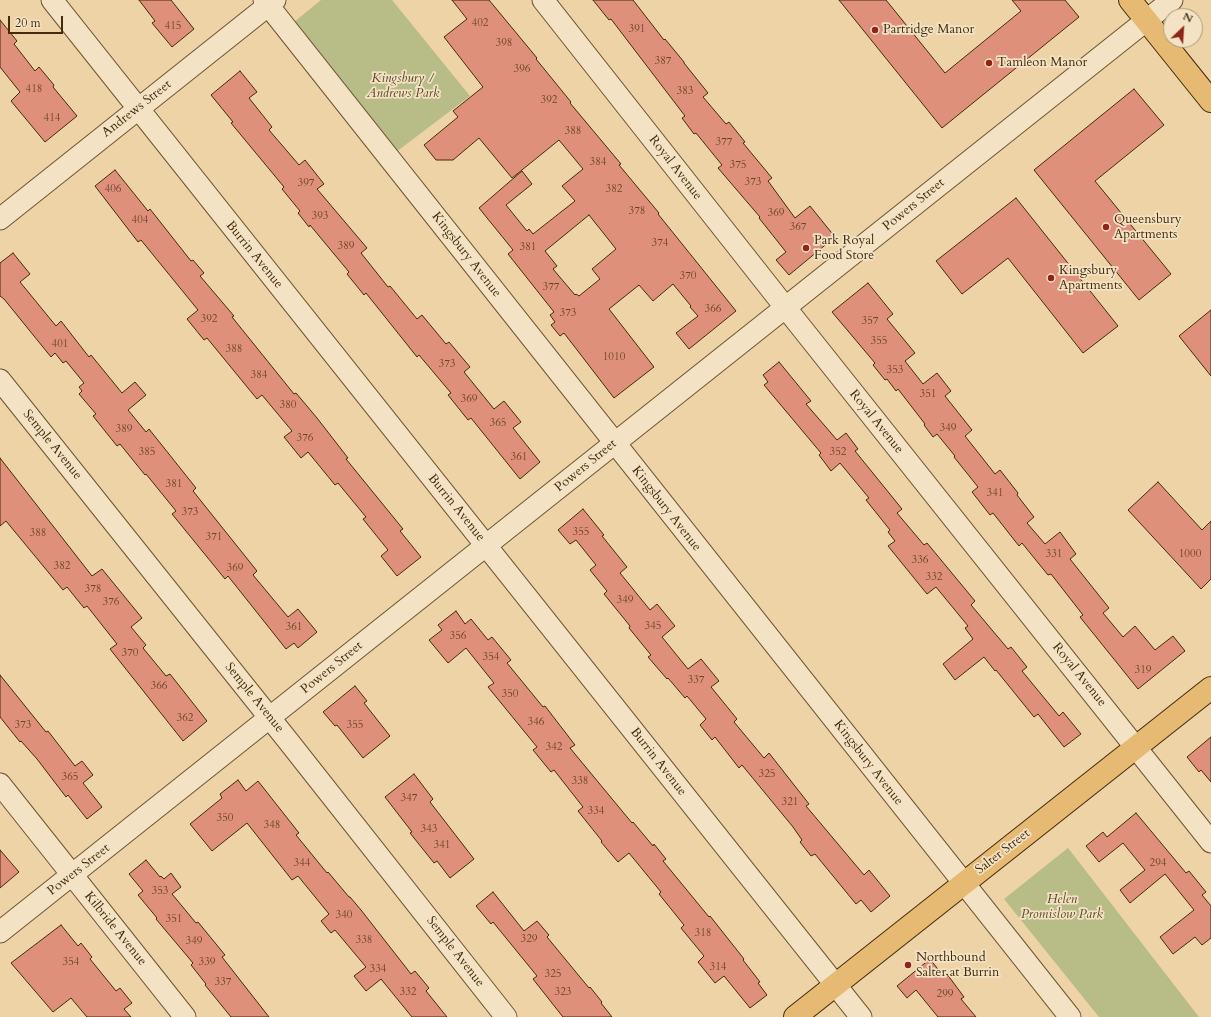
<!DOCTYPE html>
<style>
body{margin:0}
#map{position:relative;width:1211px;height:1017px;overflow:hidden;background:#edd3a5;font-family:Cardo,serif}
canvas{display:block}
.north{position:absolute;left:1163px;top:8px;width:40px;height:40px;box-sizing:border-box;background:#f3e2c4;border:1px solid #ad997a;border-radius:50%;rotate:25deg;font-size:11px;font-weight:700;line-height:16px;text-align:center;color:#432b0c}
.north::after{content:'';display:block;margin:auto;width:14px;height:18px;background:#8f2418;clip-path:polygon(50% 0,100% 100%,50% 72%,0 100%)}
.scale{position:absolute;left:8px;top:16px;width:55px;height:18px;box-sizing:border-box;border:2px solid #432b0c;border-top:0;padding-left:5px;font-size:12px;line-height:14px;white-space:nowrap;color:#432b0c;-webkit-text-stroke:3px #f3e2c4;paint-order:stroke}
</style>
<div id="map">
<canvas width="1211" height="1017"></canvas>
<div class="north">N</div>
<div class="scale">20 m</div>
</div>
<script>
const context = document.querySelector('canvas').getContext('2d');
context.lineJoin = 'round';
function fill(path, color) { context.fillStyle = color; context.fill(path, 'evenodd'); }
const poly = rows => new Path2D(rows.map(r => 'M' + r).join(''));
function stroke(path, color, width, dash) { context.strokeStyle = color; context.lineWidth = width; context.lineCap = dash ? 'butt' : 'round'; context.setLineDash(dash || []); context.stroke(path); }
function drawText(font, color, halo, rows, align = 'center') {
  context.font = font + ' Cardo,serif'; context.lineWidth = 3.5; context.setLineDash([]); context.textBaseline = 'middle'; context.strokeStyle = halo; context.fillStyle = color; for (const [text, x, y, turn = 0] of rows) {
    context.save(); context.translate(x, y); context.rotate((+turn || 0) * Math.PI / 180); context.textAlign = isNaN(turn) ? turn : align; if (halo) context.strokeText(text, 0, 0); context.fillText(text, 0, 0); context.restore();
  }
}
fill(poly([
 [321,0,392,0,470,96,396,152,293,23],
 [1068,848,1199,1017,1099,1017,1004,899]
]), '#b8bc86');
const building = poly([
 [139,0,171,0,194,29,172,47,152,23,155,21,139,0],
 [452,0,489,0,537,58,536,59,571,102,570,103,621,164,619,165,659,213,658,214,736,311,689,349,676,333,698,316,690,307,691,306,673,284,653,301,639,285,609,309,654,367,614,398,564,333,560,336,551,325,555,322,550,315,554,312,508,254,513,250,479,208,522,171,532,184,506,205,527,231,529,229,533,234,575,201,562,186,583,169,559,140,512,178,479,138,453,160,436,160,424,145,458,117,453,111,483,87,444,37,467,19,452,0],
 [589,215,616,249,592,269,600,279,579,296,576,294,575,295,553,269,557,266,545,251,589,215],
 [593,0,633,0,664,40,665,39,684,62,684,63,708,93,703,97,726,124,729,122,745,142,743,143,772,178,768,181,795,218,810,206,835,237,789,275,776,260,786,252,759,218,760,217,718,168,722,165,696,133,694,134,682,118,685,116,611,19,609,20,593,0],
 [839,0,886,0,945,73,1021,11,1012,0,1065,0,1079,17,942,128,839,0],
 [0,20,17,41,14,44,35,71,39,67,54,85,53,87,77,116,45,142,11,101,20,92,0,67,0,20],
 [240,71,257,92,249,98,272,127,269,130,299,165,305,160,324,184,317,189,367,248,361,253,388,287,390,286,417,319,422,315,446,344,449,342,470,367,464,372,494,409,504,401,521,422,513,428,540,462,520,479,471,418,468,420,448,395,451,393,419,355,417,357,366,293,364,295,347,274,349,272,310,225,309,227,298,213,300,211,282,189,284,187,231,123,233,122,211,95,240,71],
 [1134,89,1164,125,1095,181,1171,274,1139,300,1034,170,1134,89],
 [115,170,148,211,150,209,191,261,193,260,204,273,200,276,234,316,232,317,294,394,296,393,317,418,348,458,346,459,403,529,400,531,421,557,397,576,381,556,388,550,363,519,366,517,338,483,335,485,308,452,301,458,284,437,292,431,262,395,257,399,207,338,204,340,187,319,198,310,141,240,138,242,95,186,115,170],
 [1016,198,1118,326,1083,353,1008,258,962,294,936,261,1016,198],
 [13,253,30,274,20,282,56,326,61,321,89,357,91,355,122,393,135,382,146,395,128,410,146,432,149,429,196,488,193,491,257,571,253,575,288,617,298,609,317,632,298,648,294,643,286,649,228,576,225,579,172,514,176,511,146,474,145,475,120,444,117,446,93,416,96,414,79,394,82,391,79,387,84,383,66,361,63,363,55,353,51,357,4,299,0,296,0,263,13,253],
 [868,283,893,314,887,319,915,353,905,361,923,384,937,373,951,391,945,396,972,430,965,436,995,474,1000,470,1018,493,1017,495,1034,517,1027,523,1045,544,1060,532,1076,554,1070,559,1109,608,1103,613,1123,637,1135,626,1155,650,1173,636,1185,651,1138,689,1080,617,1083,615,1051,574,1048,575,1022,543,1019,546,993,513,990,515,972,492,978,487,954,457,955,456,937,434,933,437,924,425,925,424,898,389,896,391,887,379,885,380,873,365,875,363,832,312,868,283],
 [1211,310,1211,376,1179,336,1211,310],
 [779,362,811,401,806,404,837,440,846,433,858,449,855,451,902,509,897,513,924,545,927,543,975,601,971,605,1008,649,1011,647,1027,667,1022,671,1059,716,1063,712,1081,734,1064,747,1038,714,1034,717,996,670,995,671,984,657,955,680,943,664,973,639,965,628,968,626,936,587,927,594,888,546,895,541,888,532,890,530,866,500,869,498,840,463,831,471,819,455,821,453,764,385,768,382,763,375,779,362],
 [0,458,92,576,102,569,142,618,131,627,146,645,143,648,166,676,170,674,207,721,183,741,110,649,117,644,87,606,84,608,67,587,63,590,6,521,0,526,0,458],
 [1158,482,1202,530,1211,521,1211,579,1201,589,1128,510,1158,482],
 [583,509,604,535,602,536,627,567,620,573,650,610,657,604,675,626,662,637,688,669,701,659,719,681,711,687,737,719,734,722,764,758,769,753,809,804,806,806,864,875,869,870,890,896,871,912,861,900,856,904,815,854,811,856,800,842,802,840,793,827,742,765,739,768,715,737,712,740,700,725,706,719,687,696,685,698,668,678,667,679,648,657,651,655,629,628,630,626,604,594,607,591,590,570,596,565,576,540,570,544,558,530,583,509],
 [456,611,465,624,471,619,488,640,492,637,511,660,507,663,543,707,545,706,575,745,570,748,632,823,633,822,653,846,654,844,666,859,663,861,709,917,710,916,744,959,743,960,760,982,758,983,767,995,750,1008,724,976,715,983,698,962,704,956,681,928,684,925,659,894,661,892,629,853,618,862,601,842,602,841,578,811,583,807,554,770,551,772,533,750,537,747,488,687,494,683,466,648,448,663,429,640,442,630,438,625,456,611],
 [0,675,46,732,48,731,75,766,82,761,93,775,83,783,102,807,87,819,68,795,66,797,37,759,21,741,20,742,0,717,0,675],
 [355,686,367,701,364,703,390,736,363,758,337,725,335,726,323,712,355,686],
 [1211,737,1211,782,1201,770,1199,772,1187,757,1211,737],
 [414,774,433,799,430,802,474,859,450,878,437,861,434,863,410,833,412,832,385,797,414,774],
 [238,780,246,791,258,781,299,833,296,835,327,873,328,872,349,897,350,897,361,910,411,974,415,971,429,988,426,991,447,1017,412,1017,381,979,366,991,354,976,366,967,335,930,331,933,321,921,329,914,298,876,292,880,247,823,212,851,190,824,222,798,220,794,238,780],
 [1136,813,1186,873,1189,871,1206,892,1202,895,1211,906,1211,938,1202,945,1195,937,1173,954,1160,937,1194,910,1165,874,1130,903,1120,890,1145,870,1123,843,1099,862,1086,846,1103,832,1107,837,1136,813],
 [0,850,19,872,0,888,0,850],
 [146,860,160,877,161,876,164,879,171,873,181,887,172,894,196,923,198,922,225,955,222,957,269,1017,231,1017,205,985,206,984,191,965,193,963,156,919,157,918,138,895,143,891,129,874,146,860],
 [493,892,524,931,537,921,549,935,547,937,589,988,590,987,602,1002,601,1003,612,1017,563,1017,533,979,537,976,493,922,491,924,476,906,493,892],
 [61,925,78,946,81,943,92,957,90,959,116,991,120,988,132,1003,124,1009,131,1017,87,1017,71,998,53,1012,11,963,61,925],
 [930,959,944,977,947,974,964,997,961,999,976,1017,938,1017,916,990,907,998,897,986,930,959]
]);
fill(building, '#df907b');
stroke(building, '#432b0c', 1);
const minor = poly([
 [52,0,861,1017],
 [264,0,1070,1017],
 [543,0,785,307,1211,842],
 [0,219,275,0],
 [0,380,289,742,506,1017],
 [0,784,185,1017],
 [0,932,1172,0]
]);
const major = poly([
 [1130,0,1211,101],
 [795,1017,1211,688]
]);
stroke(minor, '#6e5532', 23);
stroke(major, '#432b0c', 24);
stroke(minor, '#f3e2c4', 21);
stroke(major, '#e6ba72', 22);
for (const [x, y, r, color] of [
 [875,30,4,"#8f2418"],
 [989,63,4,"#8f2418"],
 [1106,227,4,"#8f2418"],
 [806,248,4,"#8f2418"],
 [1051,278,4,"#8f2418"],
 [908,965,4,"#8f2418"]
]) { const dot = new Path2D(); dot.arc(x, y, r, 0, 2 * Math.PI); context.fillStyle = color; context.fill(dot); stroke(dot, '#f3e2c4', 1.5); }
drawText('11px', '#6a4428', null, [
 ["402",480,23],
 ["415",173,26],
 ["391",637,29],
 ["398",504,43],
 ["387",663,61],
 ["396",522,69],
 ["418",34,89],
 ["383",685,91],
 ["392",549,100],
 ["414",52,118],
 ["388",573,131],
 ["377",724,142],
 ["384",598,162],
 ["375",738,165],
 ["373",753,182],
 ["397",306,183],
 ["406",113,189],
 ["382",614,189],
 ["378",637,211],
 ["369",776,213],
 ["393",320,216],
 ["404",140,220],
 ["367",798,227],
 ["374",660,243],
 ["389",346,246],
 ["381",528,247],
 ["370",688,276],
 ["377",551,287],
 ["366",713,309],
 ["373",568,313],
 ["392",209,319],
 ["357",870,321],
 ["355",879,341],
 ["401",60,344],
 ["388",234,349],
 ["1010",614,357],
 ["373",447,364],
 ["353",895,370],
 ["384",259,375],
 ["351",928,394],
 ["369",469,399],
 ["380",288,405],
 ["365",498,423],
 ["349",948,428],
 ["389",124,429],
 ["376",305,438],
 ["385",147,452],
 ["352",838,452],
 ["361",519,457],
 ["381",174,484],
 ["341",995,493],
 ["373",190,512],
 ["355",581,532],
 ["388",38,533],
 ["371",214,537],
 ["331",1054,554],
 ["1000",1190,554],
 ["336",920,560],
 ["382",62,566],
 ["369",235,568],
 ["332",934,577],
 ["378",93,589],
 ["349",625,600],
 ["376",111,602],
 ["345",653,626],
 ["361",294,627],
 ["356",458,636],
 ["370",130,653],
 ["354",491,657],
 ["319",1143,670],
 ["337",696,680],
 ["366",159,686],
 ["350",510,694],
 ["362",185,718],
 ["346",536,722],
 ["373",23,725],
 ["355",355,725],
 ["342",554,747],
 ["325",767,774],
 ["365",70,777],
 ["338",580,781],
 ["347",409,798],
 ["321",790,802],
 ["334",596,811],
 ["350",225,818],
 ["348",272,825],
 ["343",429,829],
 ["341",442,845],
 ["344",302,863],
 ["294",1158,863],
 ["353",160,891],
 ["340",344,915],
 ["351",174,919],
 ["318",703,933],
 ["329",529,939],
 ["338",364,940],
 ["349",194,941],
 ["354",71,962],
 ["339",207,962],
 ["314",718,967],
 ["334",378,969],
 ["325",553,974],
 ["337",223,982],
 ["332",408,992],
 ["323",563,992],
 ["299",945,994]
]);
drawText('13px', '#432b0c', '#f3e2c4', [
 ["Partridge Manor",883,30],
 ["Tamleon Manor",997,63],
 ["Queensbury",1114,220],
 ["Apartments",1114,235],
 ["Park Royal",814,241],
 ["Food Store",814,256],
 ["Kingsbury",1059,271],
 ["Apartments",1059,286],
 ["Northbound",916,958],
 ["Salter at Burrin",916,973]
], 'left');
drawText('italic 13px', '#5a4824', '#f3e2c4', [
 ["Kingsbury /",403,79],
 ["Andrews Park",403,94],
 ["Helen",1062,900],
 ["Promislow Park",1062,915]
]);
drawText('13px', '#432b0c', '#f3e2c4', [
 ["Andrews Street",137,109,-38],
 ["Royal Avenue",675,168,52],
 ["Powers Street",914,205,-39],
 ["Burrin Avenue",254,255,51],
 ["Kingsbury Avenue",466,255,52],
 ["Royal Avenue",876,422,51],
 ["Semple Avenue",52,445,51],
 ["Powers Street",586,466,-39],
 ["Burrin Avenue",456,508,51],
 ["Kingsbury Avenue",666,509,52],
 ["Powers Street",332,668,-39],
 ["Royal Avenue",1079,675,51],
 ["Semple Avenue",254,698,51],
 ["Burrin Avenue",658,762,52],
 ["Kingsbury Avenue",868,763,52],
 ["Salter Street",1003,852,-38],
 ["Powers Street",79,870,-38],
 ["Kilbride Avenue",115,929,51],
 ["Semple Avenue",455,952,52]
]);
</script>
